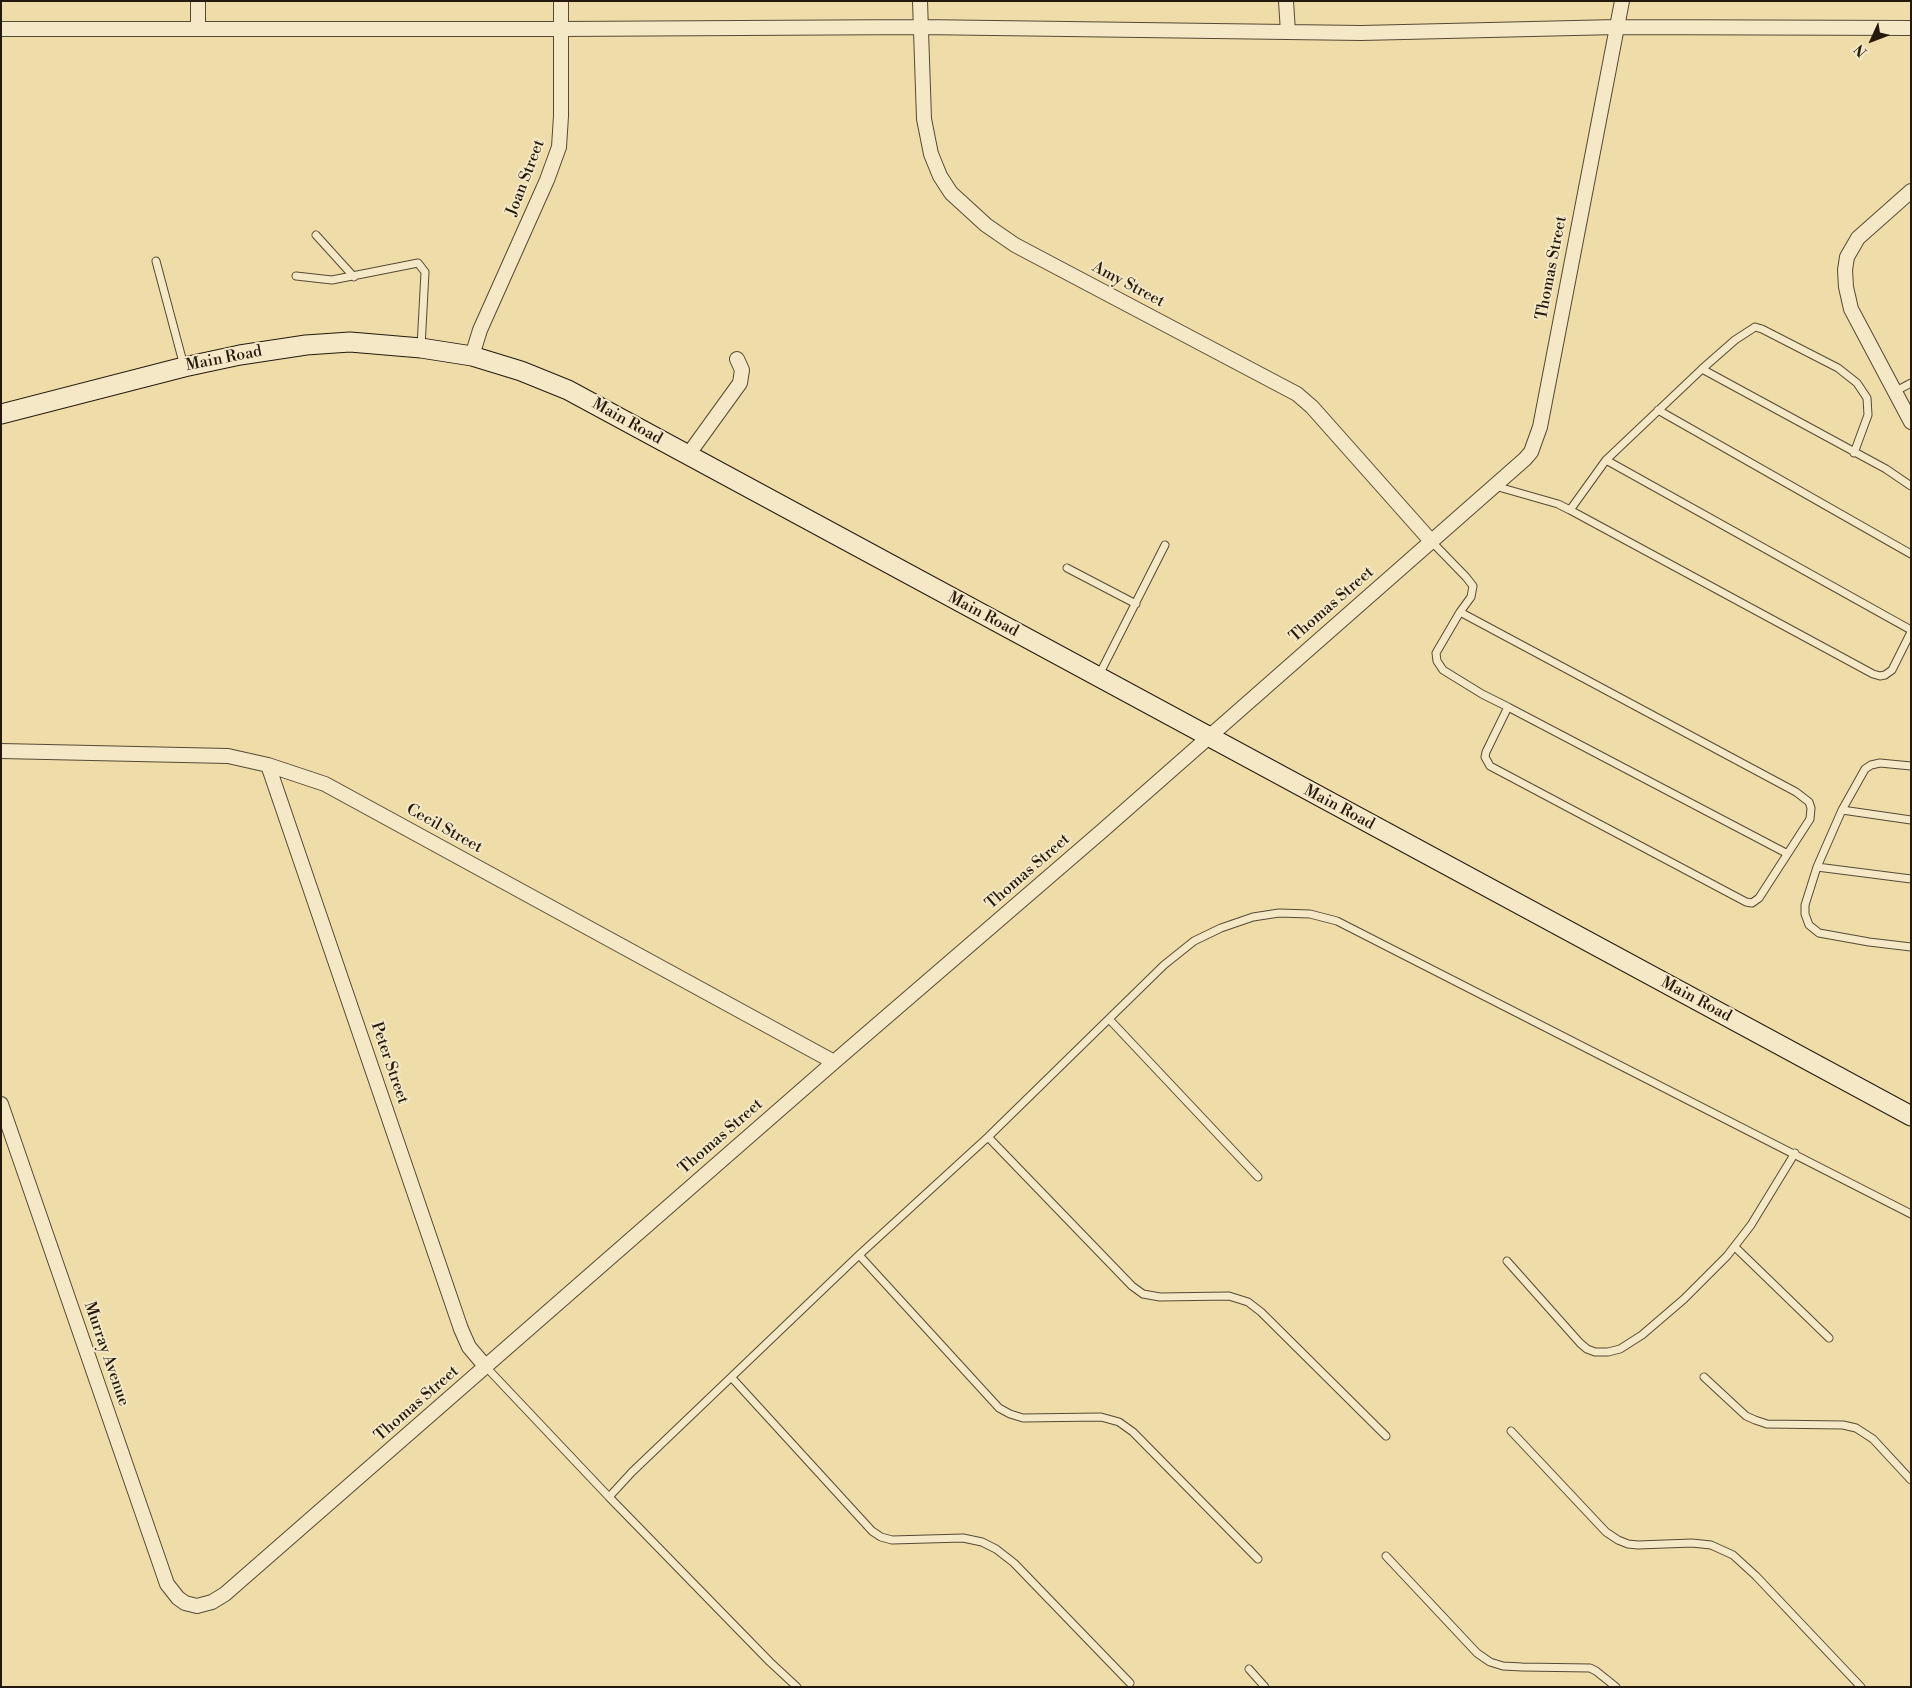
<!DOCTYPE html>
<style>
body{margin:0}
#map{position:relative;width:1912px;height:1688px;overflow:hidden;background:#eedca9;font-family:"Libre Bodoni",serif}
canvas{display:block}
.frame{position:absolute;inset:0;border:2px solid #25190c;pointer-events:none}
.north{position:absolute;left:1847px;top:15px;width:50px;height:50px;-webkit-text-stroke:4px #f4e8c7;paint-order:stroke;rotate:227deg;font-size:14px;font-weight:700;line-height:20px;text-align:center;color:#25190c}
.north::after{content:'';display:block;margin:auto;width:18px;height:22px;background:#25190c;clip-path:polygon(50% 0,100% 100%,50% 72%,0 100%)}
</style>
<div id="map">
<canvas width="1912" height="1688"></canvas>
<div class="frame"></div>
<div class="north">N</div>
</div>
<script>
const context = document.querySelector('canvas').getContext('2d');
context.lineJoin = 'round';
const poly = rows => new Path2D(rows.map(r => 'M' + r).join(''));
function stroke(path, color, width, dash) { context.strokeStyle = color; context.lineWidth = width; context.lineCap = dash ? 'butt' : 'round'; context.setLineDash(dash || []); context.stroke(path); }
function drawText(font, color, halo, rows, align = 'center') {
  context.font = font + ' "Libre Bodoni",serif'; context.lineWidth = 4; context.setLineDash([]); context.textBaseline = 'middle'; context.strokeStyle = halo; context.fillStyle = color; for (const [text, x, y, turn = 0] of rows) {
    context.save(); context.translate(x, y); context.rotate((+turn || 0) * Math.PI / 180); context.textAlign = isNaN(turn) ? turn : align; if (halo) context.strokeText(text, 0, 0); context.fillText(text, 0, 0); context.restore();
  }
}
const service = poly([
 [316,235,354,277],
 [156,261,184,366],
 [296,276,332,280,418,263,425,272,421,347],
 [1702,369,1735,340,1755,327,1762,329,1838,368,1857,383,1867,398,1868,415,1854,453],
 [1894,392,1911,383],
 [1658,410,1911,554],
 [1606,460,1911,630],
 [1495,486,1558,504,1570,510,1873,674,1880,676,1885,675,1892,670,1911,632],
 [1570,510,1606,460,1702,369,1886,469,1911,486],
 [1431,541,1466,577,1473,586,1471,597,1460,612,1436,653,1437,661,1443,670,1482,694,1508,707,1486,752,1485,757,1490,766,1746,902,1752,903,1759,898,1810,819,1811,808,1809,802,1796,792,1460,612],
 [1067,568,1136,604],
 [1098,677,1165,545],
 [1508,707,1786,853],
 [1911,766,1880,763,1871,765,1865,769,1842,810,1817,867,1805,905,1805,914,1809,925,1819,933,1869,942,1911,947],
 [1842,810,1911,820],
 [1817,867,1911,879],
 [1109,1019,1258,1177],
 [988,1137,1132,1286,1143,1294,1160,1297,1229,1296,1248,1302,1261,1312,1386,1436],
 [1735,1247,1829,1338],
 [859,1255,999,1408,1010,1414,1023,1418,1101,1417,1119,1422,1133,1432,1258,1559],
 [1507,1261,1580,1343,1587,1349,1595,1352,1608,1352,1620,1349,1642,1335,1684,1299,1727,1256,1751,1225,1795,1153],
 [486,1367,609,1497],
 [1704,1377,1746,1416,1755,1420,1767,1424,1843,1425,1856,1428,1873,1439,1911,1480],
 [732,1378,872,1531,881,1537,892,1540,963,1538,982,1542,996,1549,1014,1563,1130,1683],
 [1511,1431,1606,1532,1618,1540,1628,1544,1638,1545,1692,1543,1711,1545,1733,1555,1756,1576,1861,1687],
 [1386,1556,1477,1653,1490,1662,1503,1666,1522,1667,1590,1668,1596,1671,1616,1687],
 [1249,1669,1265,1687],
 [797,1687,770,1662,609,1497,632,1472,859,1255,988,1137,1164,965,1194,941,1221,928,1253,917,1279,913,1310,914,1337,921,1911,1214]
]);
const minor = poly([
 [920,1,924,119,931,154,940,176,951,193,986,225,1015,245,1297,394,1312,407,1431,541],
 [1286,1,1288,32],
 [198,28,198,1],
 [1,29,561,29,920,27,1361,33,1617,27,1911,28],
 [1911,191,1858,238,1847,257,1845,270,1846,287,1851,309,1911,422],
 [472,356,480,330,547,180,559,147,561,116,561,1],
 [688,455,740,383,742,370,737,359],
 [1,751,228,756,268,765,325,784,834,1062],
 [268,765,461,1329,469,1347,486,1367],
 [1,1104,167,1584,178,1598,185,1603,197,1606,212,1602,225,1594,834,1062,1102,831,1525,459,1531,452,1540,427,1622,1]
]);
const secondary = poly([
 [1,414,184,367,240,355,306,345,350,342,421,348,472,356,521,371,568,390,1911,1116]
]);
stroke(service, '#574a33', 9);
stroke(minor, '#574a33', 16);
stroke(secondary, '#25190c', 21);
stroke(service, '#f4e8c7', 7);
stroke(minor, '#f4e8c7', 14);
stroke(secondary, '#f4e8c7', 19);
drawText('16px', '#25190c', '#f4e8c7', [
 ["Joan Street",526,178,-69],
 ["Thomas Street",1552,268,-79],
 ["Amy Street",1128,285,28],
 ["Main Road",224,359,-11],
 ["Main Road",627,422,29],
 ["Thomas Street",1332,605,-41],
 ["Main Road",983,615,28],
 ["Main Road",1339,808,28],
 ["Cecil Street",444,829,29],
 ["Thomas Street",1028,872,-41],
 ["Main Road",1696,1000,28],
 ["Peter Street",389,1063,71],
 ["Thomas Street",721,1137,-41],
 ["Murray Avenue",106,1354,71],
 ["Thomas Street",417,1404,-41]
]);
</script>
